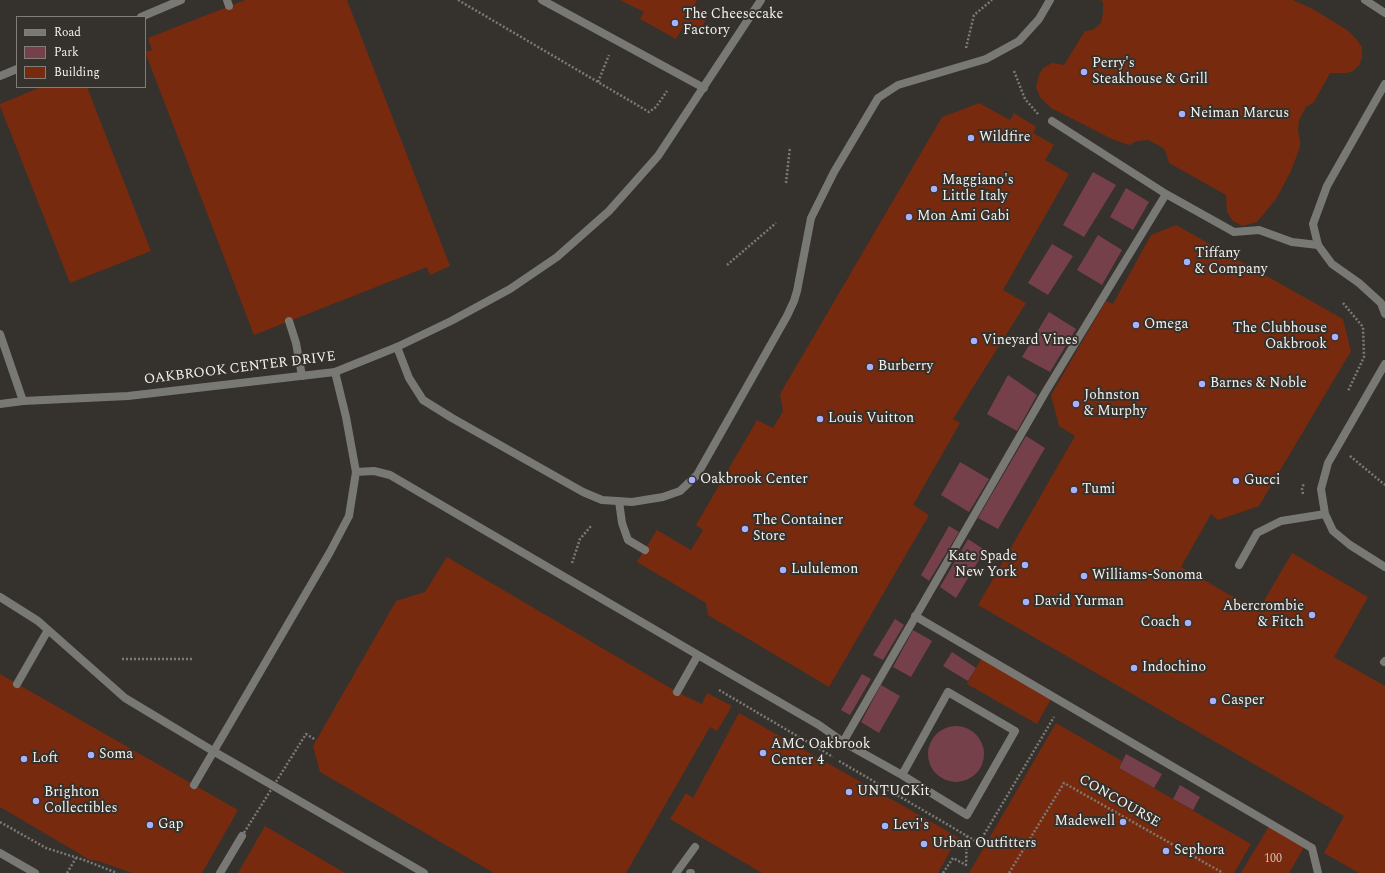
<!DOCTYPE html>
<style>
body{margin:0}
#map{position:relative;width:1385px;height:873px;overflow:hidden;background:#35312c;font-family:Spectral,serif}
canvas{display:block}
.legend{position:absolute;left:16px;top:16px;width:130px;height:72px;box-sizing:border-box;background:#35312c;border:1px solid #817e7a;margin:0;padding:5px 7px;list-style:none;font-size:12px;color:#f4f2ef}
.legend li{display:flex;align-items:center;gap:8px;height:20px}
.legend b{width:20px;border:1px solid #817e7a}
</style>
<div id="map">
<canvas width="1385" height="873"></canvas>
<ul class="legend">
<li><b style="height:5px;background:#787875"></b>Road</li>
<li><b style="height:11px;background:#76404a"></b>Park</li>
<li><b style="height:11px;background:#782a0f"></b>Building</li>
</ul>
</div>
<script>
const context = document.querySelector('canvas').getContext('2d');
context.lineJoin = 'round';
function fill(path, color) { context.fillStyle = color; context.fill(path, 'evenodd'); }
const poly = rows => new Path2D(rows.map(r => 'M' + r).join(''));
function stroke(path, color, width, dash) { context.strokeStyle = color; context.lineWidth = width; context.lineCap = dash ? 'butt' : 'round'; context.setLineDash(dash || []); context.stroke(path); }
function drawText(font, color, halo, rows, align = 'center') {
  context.font = font + ' Spectral,serif'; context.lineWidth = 4; context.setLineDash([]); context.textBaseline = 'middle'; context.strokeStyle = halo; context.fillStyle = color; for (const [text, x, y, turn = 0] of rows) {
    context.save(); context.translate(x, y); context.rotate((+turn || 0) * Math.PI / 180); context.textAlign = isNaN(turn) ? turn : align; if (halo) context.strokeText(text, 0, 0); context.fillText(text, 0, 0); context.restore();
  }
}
fill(poly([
 [1093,172,1116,185,1084,237,1063,225],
 [1126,188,1149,202,1133,230,1110,217],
 [1098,235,1122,250,1102,285,1077,270],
 [1052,244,1073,256,1048,295,1028,283],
 [1049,312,1076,329,1050,372,1022,357],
 [1008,375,1037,395,1017,431,987,414],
 [1026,436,1045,448,998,529,978,518],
 [960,462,989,479,969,512,941,495],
 [949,526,959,532,929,581,921,575],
 [968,539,985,550,956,598,940,587],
 [895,619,904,625,883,660,873,655],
 [913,630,932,641,911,677,893,667],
 [952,652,976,668,968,681,943,666],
 [862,674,871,679,850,715,841,710],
 [881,685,900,696,879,733,861,722],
 '928 754a28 28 0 1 1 56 0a28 28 0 1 1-56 0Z',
 [1126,754,1162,774,1154,788,1119,768],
 [1180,785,1200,797,1193,810,1173,799]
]), '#76404a');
fill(poly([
 [245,0,347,0,450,266,430,275,427,267,254,335,145,52,152,50,148,38],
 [620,0,697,0,694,6,709,14,698,34,683,27,676,39,640,19,644,12],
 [1101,0,1293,0,1313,9,1347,30,1357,40,1362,47,1362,58,1359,65,1353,71,1347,73,1330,73,1314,102,1306,107,1299,120,1298,130,1300,141,1300,147,1291,171,1276,199,1257,222,1243,226,1233,221,1227,212,1226,195,1169,163,1165,150,1158,145,1148,140,1137,141,1129,145,1112,139,1051,108,1040,97,1036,87,1039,75,1043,68,1052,63,1064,65,1085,31,1093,30,1101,23,1103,13,1103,3],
 [41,87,87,87,151,251,70,283,0,106,0,104],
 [979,103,1010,120,1014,113,1036,127,1033,133,1054,145,1045,160,1069,174,1003,290,1026,303,953,419,960,423,913,505,929,515,829,687,708,615,706,603,637,562,657,530,691,550,703,530,696,525,757,420,773,428,783,411,780,394,942,117],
 [1176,225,1343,319,1351,351,1259,506,1218,520,1211,514,1181,567,1258,611,1292,553,1368,597,1334,657,1385,686,1385,873,1359,873,1324,853,1344,816,978,605,1075,436,1059,426,1051,395,1106,301,1113,304,1151,235],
 [447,557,677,692,702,704,707,693,732,706,717,731,710,727,626,873,494,873,320,772,313,746,396,601,425,592],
 [981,659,1051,699,1037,724,967,684],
 [0,674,238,810,202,873,132,873,98,861,90,860,0,807],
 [739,713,958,837,938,873,762,873,670,819,686,793,693,798],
 [1056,723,1122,761,1119,768,1251,844,1234,873,969,873],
 [265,826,345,873,238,873],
 [1269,826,1304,847,1289,873,1241,873]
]), '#782a0f');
stroke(poly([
 [458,0,649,112,656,107,667,91],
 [966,48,974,15,992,0],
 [1014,71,1025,99,1038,114],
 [598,82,609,55],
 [786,183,790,147],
 [727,265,776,223],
 [1343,303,1363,327,1364,357,1348,391],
 [1350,456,1385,485],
 [1303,494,1302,489,1304,483],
 [572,563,580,539,591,526],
 [122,659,194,659],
 [719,690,833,757],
 [839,761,979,843,1054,717],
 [0,822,46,848,84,860,117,873],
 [67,873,76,858],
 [943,873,953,858,966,865,967,835],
 [1009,873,1064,783,1223,873]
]), '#7d7975', 2.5, [2, 2]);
stroke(poly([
 [227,0,229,6],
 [542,0,704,88],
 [1365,0,1385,13],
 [141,17,181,0],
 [0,76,17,69],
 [1385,84,1327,186,1313,224,1318,245,1332,264,1359,283,1381,303,1385,314],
 [289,321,296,343,302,376],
 [397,347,409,378,423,400,452,418,583,492,602,500,632,502,663,497,680,491,697,475,787,316,794,301,797,291,811,218,834,172,878,98,898,85,986,59,1019,41,1039,19,1050,0],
 [1385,364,1328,463,1321,489,1325,514,1333,531,1350,545,1385,567],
 [356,472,374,471,390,475,698,655,677,692],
 [619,501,622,523,628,540,645,550],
 [1239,565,1257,533,1281,521,1325,514],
 [0,597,38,621,125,698,213,751,424,873],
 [698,655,819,725,843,742,902,775,967,815,1015,731,948,692,902,775],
 [1384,662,1385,661],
 [17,684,48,630],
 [194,785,330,552,349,516,356,472,346,417,335,372],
 [676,873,695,847],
 [690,873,691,873]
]), '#787875', 8);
stroke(poly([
 [1052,121,1166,194,1234,232,1259,230,1292,242,1318,245],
 [915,616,1312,848,1318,873],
 [843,742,1046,391,1166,194],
 [0,853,35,873],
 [220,873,242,836]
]), '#787875', 8);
stroke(poly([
 [0,334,23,401],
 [0,404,23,401,128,396,335,372,397,347,451,321,510,289,557,257,609,211,658,156,761,0]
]), '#787875', 8);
stroke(poly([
 [242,836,306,734,316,740]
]), '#7d7975', 2.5, [2, 2]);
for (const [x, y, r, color] of [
 [675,23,4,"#aab0fb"],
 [1084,72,4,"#aab0fb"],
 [1182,114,4,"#aab0fb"],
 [971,138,4,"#aab0fb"],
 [934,189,4,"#aab0fb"],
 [909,217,4,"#aab0fb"],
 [1187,262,4,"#aab0fb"],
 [1136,325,4,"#aab0fb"],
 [1335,337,4,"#aab0fb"],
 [974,341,4,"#aab0fb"],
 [870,367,4,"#aab0fb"],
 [1202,384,4,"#aab0fb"],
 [1076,404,4,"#aab0fb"],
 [820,419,4,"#aab0fb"],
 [692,480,4,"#aab0fb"],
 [1236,481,4,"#aab0fb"],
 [1074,490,4,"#aab0fb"],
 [745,529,4,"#aab0fb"],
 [1025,565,4,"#aab0fb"],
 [783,570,4,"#aab0fb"],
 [1084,576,4,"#aab0fb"],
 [1026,602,4,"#aab0fb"],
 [1312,615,4,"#aab0fb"],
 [1188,623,4,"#aab0fb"],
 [1134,668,4,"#aab0fb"],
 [1213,701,4,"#aab0fb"],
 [763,753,4,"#aab0fb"],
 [91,755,4,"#aab0fb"],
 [24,759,4,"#aab0fb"],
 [849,792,4,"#aab0fb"],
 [36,801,4,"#aab0fb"],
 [1123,822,4,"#aab0fb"],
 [150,825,4,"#aab0fb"],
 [885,826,4,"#aab0fb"],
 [924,844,4,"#aab0fb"],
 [1166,851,4,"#aab0fb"]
]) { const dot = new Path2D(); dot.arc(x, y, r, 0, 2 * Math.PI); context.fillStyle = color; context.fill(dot); stroke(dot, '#35312c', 1.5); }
drawText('12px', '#d5c0b7', null, [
 ["100",1273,860]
]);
drawText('14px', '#f4f2ef', '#35312c', [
 ["The Cheesecake",683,15],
 ["Factory",683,31],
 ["Perry's",1092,64],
 ["Steakhouse & Grill",1092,80],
 ["Neiman Marcus",1190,114],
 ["Wildfire",979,138],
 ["Maggiano's",942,181],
 ["Little Italy",942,197],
 ["Mon Ami Gabi",917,217],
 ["Tiffany",1195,254],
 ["& Company",1195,270],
 ["Omega",1144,325],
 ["The Clubhouse",1327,329,"right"],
 ["Oakbrook",1327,345,"right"],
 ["Vineyard Vines",982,341],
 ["Burberry",878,367],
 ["Barnes & Noble",1210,384],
 ["Johnston",1084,396],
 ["& Murphy",1084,412],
 ["Louis Vuitton",828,419],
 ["Oakbrook Center",700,480],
 ["Gucci",1244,481],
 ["Tumi",1082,490],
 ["The Container",753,521],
 ["Store",753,537],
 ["Kate Spade",1017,557,"right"],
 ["New York",1017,573,"right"],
 ["Lululemon",791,570],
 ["Williams-Sonoma",1092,576],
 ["David Yurman",1034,602],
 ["Abercrombie",1304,607,"right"],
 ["& Fitch",1304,623,"right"],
 ["Coach",1180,623,"right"],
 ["Indochino",1142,668],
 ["Casper",1221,701],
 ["AMC Oakbrook",771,745],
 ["Center 4",771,761],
 ["Soma",99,755],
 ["Loft",32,759],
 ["UNTUCKit",857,792],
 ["Brighton",44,793],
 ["Collectibles",44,809],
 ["Madewell",1115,822,"right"],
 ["Gap",158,825],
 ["Levi's",893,826],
 ["Urban Outfitters",932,844],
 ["Sephora",1174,851]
], 'left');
drawText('14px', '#f4f2ef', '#35312c', [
 ["OAKBROOK CENTER DRIVE",240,369,-7],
 ["CONCOURSE",1119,802,30]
]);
</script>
